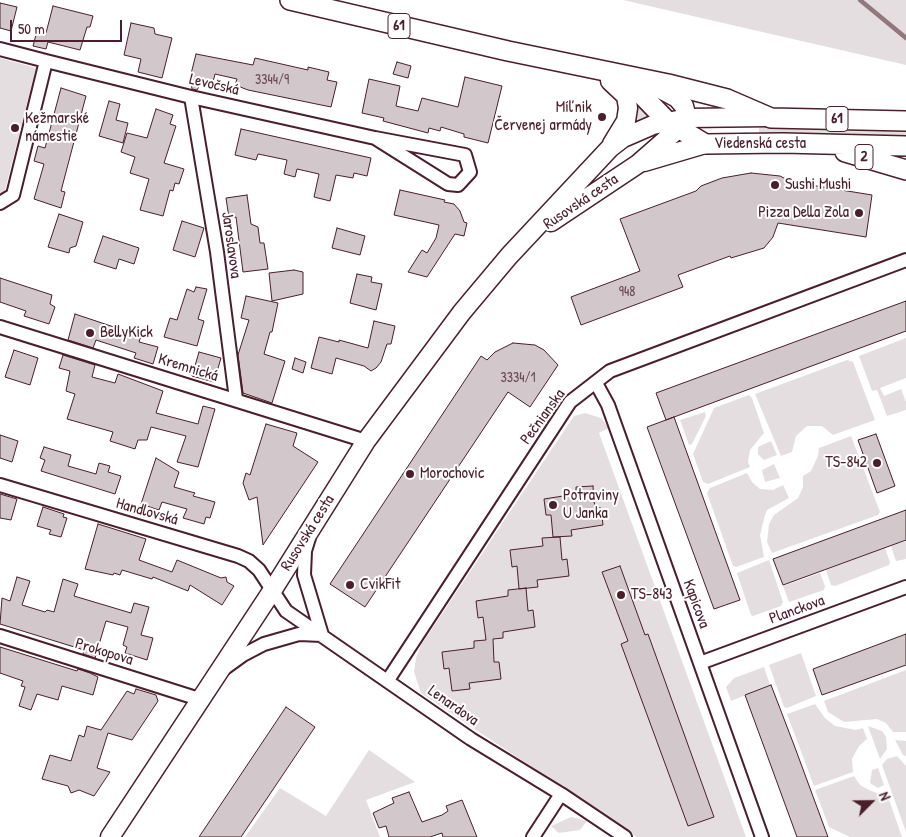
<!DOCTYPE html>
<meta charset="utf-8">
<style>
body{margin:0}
#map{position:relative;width:906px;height:837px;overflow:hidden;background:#fff;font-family:"Patrick Hand",sans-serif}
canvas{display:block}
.north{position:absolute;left:846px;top:777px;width:50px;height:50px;-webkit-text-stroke:4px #fff;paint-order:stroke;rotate:67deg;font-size:14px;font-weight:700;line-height:20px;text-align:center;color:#4a1f2b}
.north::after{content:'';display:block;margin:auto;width:18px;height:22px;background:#4a1f2b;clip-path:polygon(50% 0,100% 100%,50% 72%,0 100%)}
.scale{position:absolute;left:10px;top:20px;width:112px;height:22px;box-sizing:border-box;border:2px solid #4a1f2b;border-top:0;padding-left:6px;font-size:15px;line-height:18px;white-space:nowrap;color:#4a1f2b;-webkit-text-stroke:4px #fff;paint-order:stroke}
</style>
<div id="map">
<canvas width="906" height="837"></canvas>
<div class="north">N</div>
<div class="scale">50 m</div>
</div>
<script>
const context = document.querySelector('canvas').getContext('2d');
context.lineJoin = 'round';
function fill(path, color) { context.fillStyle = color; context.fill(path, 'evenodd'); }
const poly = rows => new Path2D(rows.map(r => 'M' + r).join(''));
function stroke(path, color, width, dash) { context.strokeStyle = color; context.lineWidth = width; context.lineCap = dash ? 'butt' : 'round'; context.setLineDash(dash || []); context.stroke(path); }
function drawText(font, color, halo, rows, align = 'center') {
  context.font = font + ' "Patrick Hand",sans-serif'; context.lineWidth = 4; context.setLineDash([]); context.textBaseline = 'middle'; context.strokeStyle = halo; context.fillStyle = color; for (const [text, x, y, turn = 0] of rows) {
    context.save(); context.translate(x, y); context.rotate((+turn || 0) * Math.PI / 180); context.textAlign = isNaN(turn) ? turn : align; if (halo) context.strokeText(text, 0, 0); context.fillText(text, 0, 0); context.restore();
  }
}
fill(poly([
 [623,0,906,0,906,65],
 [0,58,36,68,4,194,0,193],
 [632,95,654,116,633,123],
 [759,127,906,130,906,136,759,134],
 [906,338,906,378,880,388,884,396,901,389,906,402,906,410,887,416,877,390,872,391,859,356],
 [847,360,853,362,875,420,833,435,822,426,807,426,796,436,792,452,781,456,755,394],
 [749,395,752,398,764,433,750,450,748,462,750,467,708,484,703,482,693,454,714,408],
 [705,412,706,416,692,444,689,445,680,420],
 [585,413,601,418,609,428,599,433,746,837,636,837,421,693,414,672,416,658,421,645,574,416],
 [851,436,880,512,878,515,772,553,767,542,769,524,774,515,798,498,803,487,803,476,811,471,818,456,819,448],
 [771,441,777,455,764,460,758,454,758,447],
 [774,464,780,478,765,482,762,470],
 [747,473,752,482,760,489,773,490,783,485,789,498,767,510,765,515,760,535,764,557,736,567,733,566,707,493,710,488],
 [906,541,906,559,896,561,891,546],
 [885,548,890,562,889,565,835,586,831,585,826,570],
 [769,560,783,602,781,606,753,616,751,615,737,573],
 [820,573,825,586,824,590,789,602,783,586],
 [801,653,816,696,787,708,784,707,769,665],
 [764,667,770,685,731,701,726,687,734,678],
 [906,670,906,732,893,732,886,723,877,719,844,722,828,712,824,701],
 [815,704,825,718,835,726,856,730,863,728,867,739,859,746,852,759,853,772,814,786,787,714],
 [868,726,882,731,886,737,887,749,880,759],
 [895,740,906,741,906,756,903,755],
 [369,750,415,782,366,800,380,837,245,837,280,788,326,816],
 [897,756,906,766,906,832,882,765,887,759],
 [878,768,884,785,878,788,870,783,872,770],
 [854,776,860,785,869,790,877,793,886,791,902,837,850,837,829,827,815,790],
 [571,817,587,821,580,830,559,833,551,826]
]), '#e5dee0');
stroke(poly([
 [860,0,906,38]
]), '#91787e', 4.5);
const building = poly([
 [0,3,17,7,11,31,0,28,0,3],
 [53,6,93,16,90,27,87,27,80,50,48,42,46,49,33,46,37,31,46,33,53,6],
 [131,23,154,28,155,34,172,38,162,78,138,72,141,59,124,55,131,23],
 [196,54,253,65,255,58,308,70,308,67,329,72,327,80,337,82,331,107,248,90,235,85,237,79,215,74,213,82,203,80,197,90,192,89,190,78,196,54],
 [397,62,411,66,408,78,393,74,397,62],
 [465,77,502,86,488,143,464,137,464,134,441,127,440,131,429,128,428,133,383,121,384,118,362,113,369,79,400,86,396,106,418,111,422,98,458,107,465,77],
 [61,88,86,96,61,191,65,192,61,208,34,199,44,164,34,161,38,146,45,148,61,88],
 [109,101,120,104,116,120,128,123,123,143,99,136,109,101],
 [156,109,173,115,170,124,176,126,164,163,184,169,179,184,175,183,173,191,170,190,163,216,140,210,149,179,130,173,135,157,121,152,127,133,147,138,156,109],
 [241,129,371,158,367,176,354,173,353,178,336,175,330,201,314,197,319,174,297,169,295,177,284,174,287,160,258,154,256,160,235,155,241,129],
 [751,173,780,176,792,182,872,195,866,237,778,223,773,237,764,248,731,258,730,256,678,275,683,287,581,325,571,297,640,271,620,219,696,191,701,186,722,178,751,173],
 [400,190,445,200,444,202,454,204,460,211,464,222,467,223,464,236,455,234,427,277,408,272,422,250,427,253,436,238,439,225,394,215,400,190],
 [247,195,251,224,258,227,260,243,264,243,268,269,243,272,236,217,229,218,226,198,247,195],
 [59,214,83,222,76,246,70,248,69,253,48,247,59,214],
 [182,221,204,228,195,257,173,250,182,221],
 [337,228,365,236,360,255,332,248,337,228],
 [103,236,139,248,134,264,119,259,116,269,94,262,103,236],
 [294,270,303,272,303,294,272,301,269,273,294,270],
 [357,274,372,277,371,282,382,284,376,310,350,303,357,274],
 [0,278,52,295,50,304,55,307,49,324,24,316,26,311,0,302,0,278],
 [196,287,207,289,198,319,204,321,197,346,164,337,170,318,177,320,187,289,194,292,196,287],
 [246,296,278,303,272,332,270,332,264,354,285,361,272,403,243,393,238,355,249,320,241,318,246,296],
 [906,301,906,331,666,420,656,393,906,301],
 [75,314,141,336,139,342,158,347,153,364,134,358,136,353,96,340,93,348,68,340,75,314],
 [374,321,395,326,391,344,387,344,381,362,376,368,371,371,364,366,336,358,332,374,311,368,319,337,339,342,339,340,368,348,374,321],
 [513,343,535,345,544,350,558,365,530,407,508,392,365,607,330,584,481,356,487,360,495,352,513,343],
 [14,350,38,358,30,385,5,377,14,350],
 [199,352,221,358,214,382,192,376,199,352],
 [63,355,95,365,92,377,115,383,118,374,163,391,156,413,198,424,203,406,215,409,198,467,177,462,186,436,151,427,147,440,138,440,135,449,110,441,113,432,67,419,75,394,66,391,70,371,59,368,63,355],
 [295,358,306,362,303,373,292,369,295,358],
 [674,417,740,600,714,609,647,427,674,417],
 [266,424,297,433,293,446,318,462,263,545,257,497,249,500,243,483,246,473,250,475,266,424],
 [876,434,895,486,877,493,858,440,876,434],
 [0,435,18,441,12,462,0,458,0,435],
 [44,447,71,455,68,466,96,474,99,463,110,466,108,472,121,476,115,494,41,471,45,460,40,458,44,447],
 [156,458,179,472,174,487,195,493,193,496,215,502,210,518,206,517,204,524,183,518,187,509,162,502,159,510,141,504,156,458],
 [593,486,594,502,596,508,601,508,603,525,571,530,572,536,553,537,551,515,546,515,544,499,576,494,576,487,593,486],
 [0,494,17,499,11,520,0,518,0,494],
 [43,507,64,514,63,517,67,518,61,537,49,534,51,530,37,526,43,507],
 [906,510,906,540,783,585,773,559,906,510],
 [98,524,146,539,139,560,172,572,177,560,221,578,226,577,227,582,234,586,222,605,190,585,188,591,153,577,152,579,122,570,120,575,114,573,113,575,85,569,98,524],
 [560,537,562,560,567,559,569,576,537,580,538,587,519,589,517,566,512,567,510,550,543,546,542,538,560,537],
 [620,566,645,635,648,634,714,817,688,826,621,644,628,641,602,572,620,566],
 [17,577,30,581,22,605,45,612,47,610,54,612,63,579,78,584,74,596,131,613,134,603,149,607,141,635,153,638,147,660,125,653,127,647,123,645,128,627,106,621,95,658,83,654,84,650,0,624,2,598,10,601,17,577],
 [526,588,528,611,533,610,535,627,503,632,503,638,493,639,494,662,499,662,501,679,469,683,470,689,452,691,449,668,444,669,442,652,474,648,474,641,486,640,483,617,478,618,476,601,508,596,508,590,526,588],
 [906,634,906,665,822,695,813,669,906,634],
 [0,647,77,671,78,669,90,673,98,677,93,695,62,686,58,700,37,694,31,710,19,706,25,687,21,686,23,681,0,673,0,647],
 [771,685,794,745,828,837,797,837,767,755,745,695,771,685],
 [136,689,156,695,158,701,132,740,108,733,97,768,110,772,94,796,79,790,71,793,68,786,42,779,50,755,71,761,79,735,84,737,87,726,101,730,127,691,134,694,136,689],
 [286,707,315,727,241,837,199,837,286,707],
 [409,792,422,822,442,815,448,811,446,806,462,800,477,837,443,837,442,833,430,837,389,837,386,826,379,828,373,813,394,803,392,798,409,792]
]);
fill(building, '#d2c7cb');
stroke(building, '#4a1f2b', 1);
const street = poly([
 [0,49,46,61,13,195,0,203],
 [46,61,191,97,375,138,465,155,470,172,458,185,448,184,375,138],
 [191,97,217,252,236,399],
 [0,327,366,441],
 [596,383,608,405,762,837],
 [0,485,238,556,249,561,259,570,286,611,471,739,561,794,625,837],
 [309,538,305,551,304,575,322,635],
 [0,636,199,699],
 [700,663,906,587],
 [225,668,243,655,264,644,299,634,322,635],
 [388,680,570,402,610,371,906,260],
 [533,837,561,794]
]);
const secondary = poly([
 [610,81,626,96,628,108,626,121,612,144],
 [651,84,677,98,684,106,687,118],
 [644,162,705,144],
 [551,222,638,164,678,129,686,118],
 [110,837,272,591,366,441,462,312,509,256,610,148,623,138,653,125,687,118,768,117]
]);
const primary = poly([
 [290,0,508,51,668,84,727,99,771,118,906,121],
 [613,82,637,90,667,121,705,144,783,143,906,146],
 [845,152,906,170]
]);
stroke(street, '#4a1f2b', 16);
stroke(secondary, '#4a1f2b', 21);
stroke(primary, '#4a1f2b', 22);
stroke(street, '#fff', 12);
stroke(secondary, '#fff', 18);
stroke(primary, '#fff', 19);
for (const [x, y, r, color] of [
 [602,117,5,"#4a1f2b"],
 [15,128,5,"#4a1f2b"],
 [775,185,5,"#4a1f2b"],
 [859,213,5,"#4a1f2b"],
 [90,333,5,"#4a1f2b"],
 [877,463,5,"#4a1f2b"],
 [410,474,5,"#4a1f2b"],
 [553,505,5,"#4a1f2b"],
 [350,585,5,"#4a1f2b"],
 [621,595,5,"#4a1f2b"]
]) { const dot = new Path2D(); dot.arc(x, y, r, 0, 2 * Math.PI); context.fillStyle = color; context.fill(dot); stroke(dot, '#fff', 2); }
drawText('14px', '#6c4953', null, [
 ["3344/9",272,80],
 ["948",627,292],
 ["3334/1",518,378]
]);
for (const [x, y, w] of [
 [399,26,22],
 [837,119,22],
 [864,157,18]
]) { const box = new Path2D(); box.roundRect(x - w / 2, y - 12.5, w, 25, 4); context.fillStyle = '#fff'; context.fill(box); stroke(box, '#4a1f2b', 1); }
drawText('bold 15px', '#4a1f2b', null, [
 ["61",399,26],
 ["61",837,119],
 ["2",864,157]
]);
drawText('16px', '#4a1f2b', '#fff', [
 ["Levočská",214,85,13],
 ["Viedenská cesta",760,144],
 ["Rusovská cesta",581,202,-34],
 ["Jaroslavova",231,245,82],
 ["Kremnická",188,368,17],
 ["Pečnianska",543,417,-54],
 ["Handlovská",147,512,16],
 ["Rusovská cesta",308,533,-58],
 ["Kapicova",696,604,70],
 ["Planckova",797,610,-20],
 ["Prokopova",104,652,17],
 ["Lenardova",453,706,35]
]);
drawText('16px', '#4a1f2b', '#fff', [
 ["Míľnik",592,108,"right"],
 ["Červenej armády",592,126,"right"],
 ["Kežmarské",25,119],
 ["námestie",25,137],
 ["Sushi Mushi",785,185],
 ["Pizza Della Zola",849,213,"right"],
 ["BellyKick",100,333],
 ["TS-842",867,463,"right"],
 ["Morochovic",420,474],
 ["Potraviny",563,496],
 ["U Janka",563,514],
 ["CvikFit",360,585],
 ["TS-843",631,595]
], 'left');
</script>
